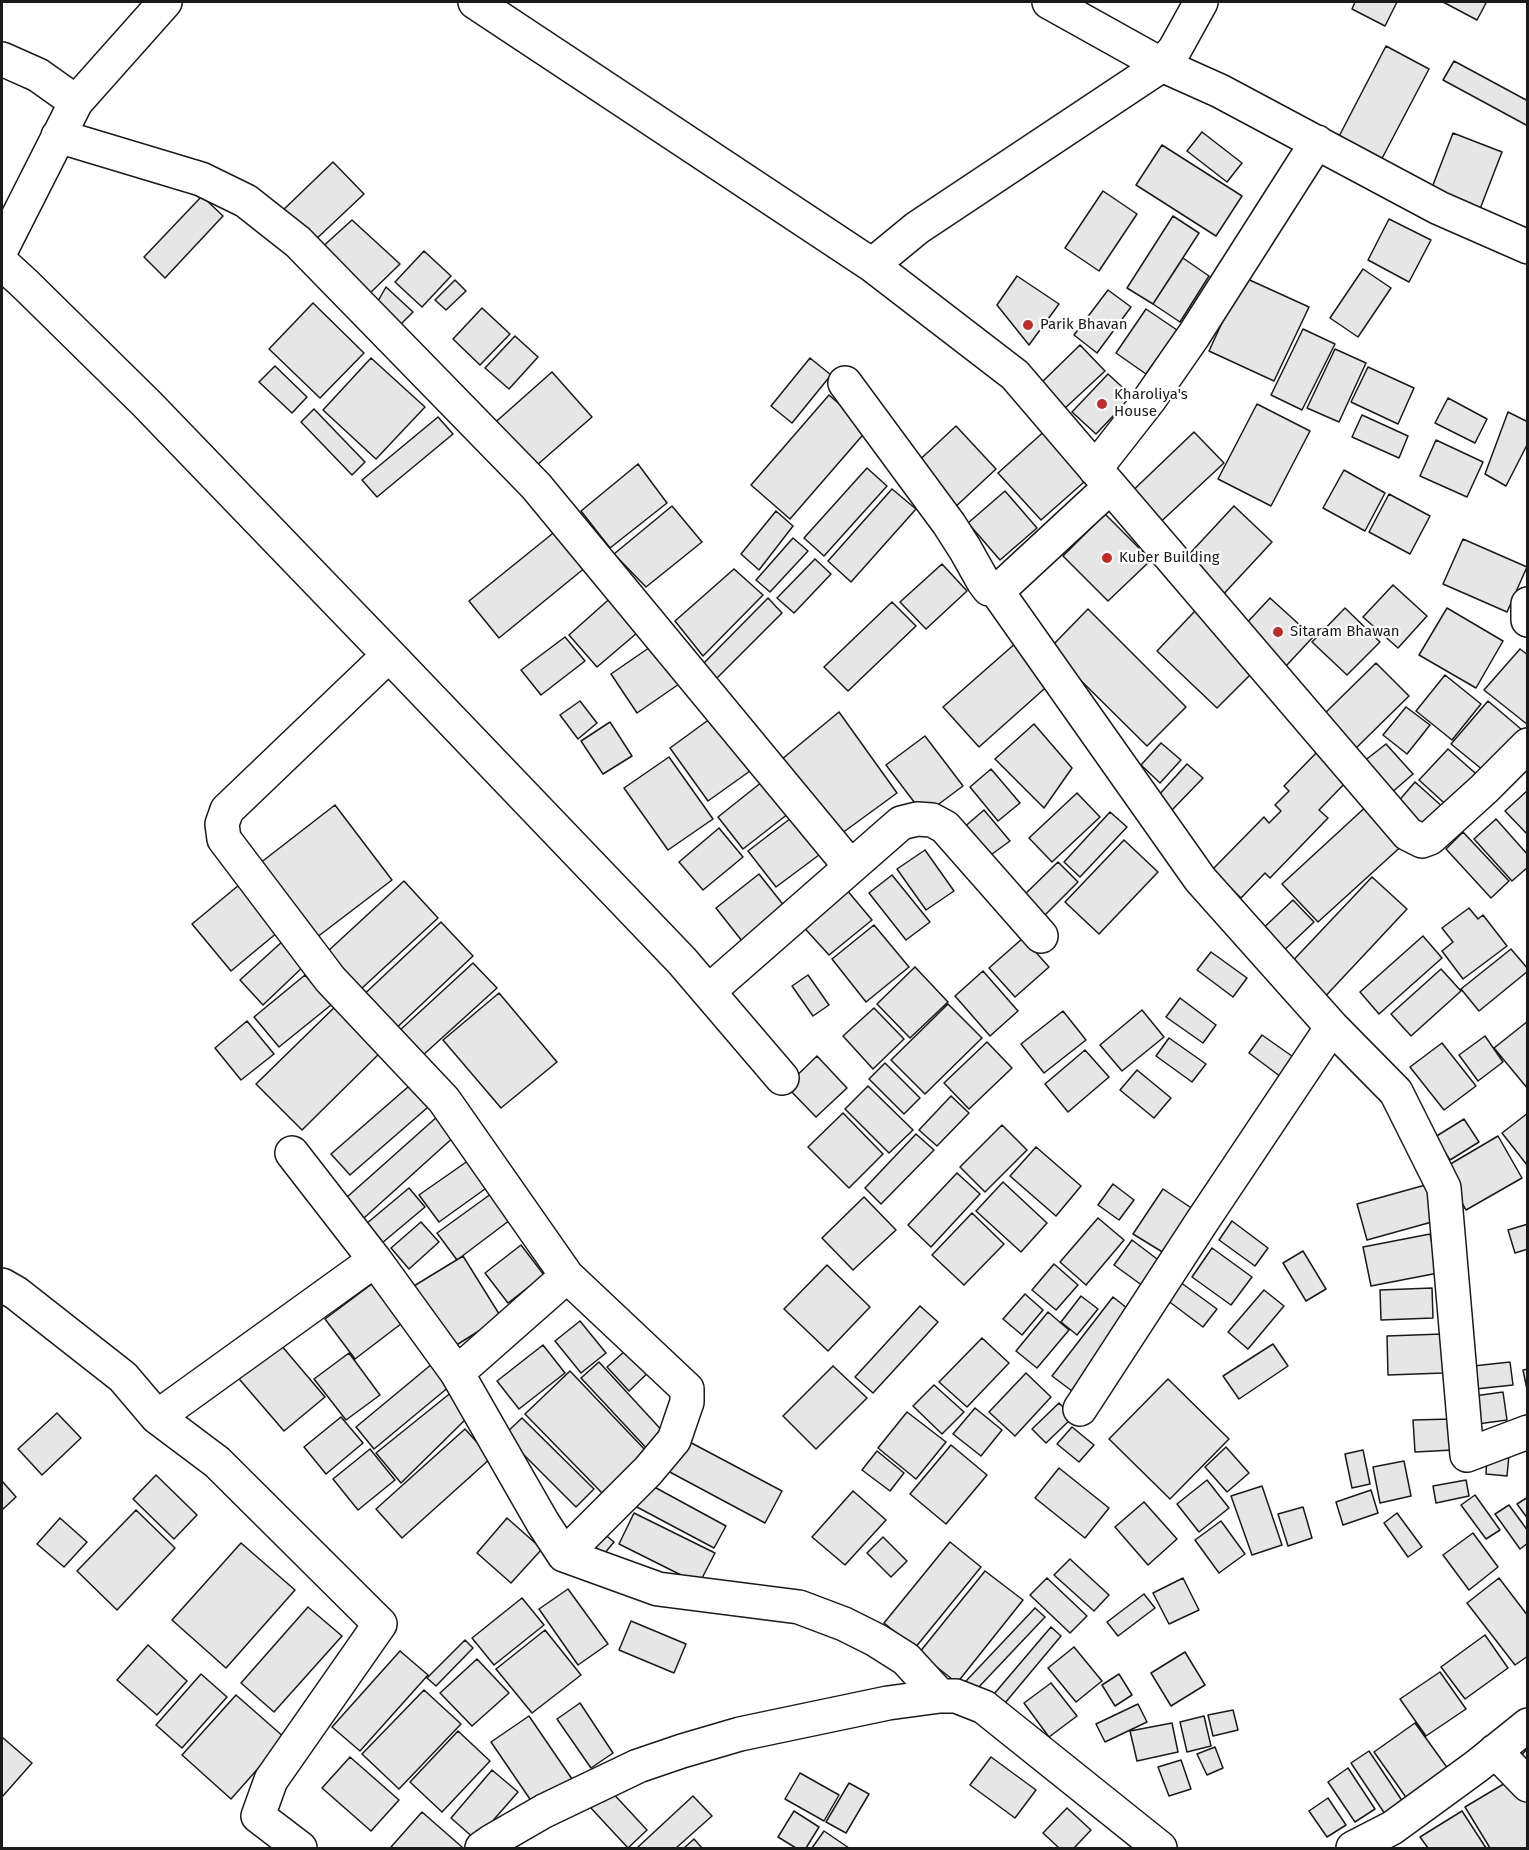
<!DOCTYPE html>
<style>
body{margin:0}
#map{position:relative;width:1529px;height:1850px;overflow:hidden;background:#fff;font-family:"Fira Sans",sans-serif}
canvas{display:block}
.frame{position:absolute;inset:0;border:3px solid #1a1a1a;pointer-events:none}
</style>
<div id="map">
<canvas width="1529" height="1850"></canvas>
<div class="frame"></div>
</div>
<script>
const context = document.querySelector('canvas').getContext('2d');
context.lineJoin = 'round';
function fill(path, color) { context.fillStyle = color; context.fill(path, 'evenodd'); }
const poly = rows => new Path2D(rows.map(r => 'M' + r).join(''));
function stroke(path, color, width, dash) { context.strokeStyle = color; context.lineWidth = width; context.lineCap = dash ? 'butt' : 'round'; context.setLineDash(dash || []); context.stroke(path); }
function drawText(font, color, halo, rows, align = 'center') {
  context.font = font + ' "Fira Sans",sans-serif'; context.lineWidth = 4.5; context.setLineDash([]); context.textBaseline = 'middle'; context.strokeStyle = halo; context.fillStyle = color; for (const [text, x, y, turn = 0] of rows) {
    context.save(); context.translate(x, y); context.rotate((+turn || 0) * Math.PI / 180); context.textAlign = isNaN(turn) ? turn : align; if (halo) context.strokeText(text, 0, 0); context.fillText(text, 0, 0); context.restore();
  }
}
const building = poly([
 [1355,2,1397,2,1385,26,1352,9,1355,2],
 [1443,2,1484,2,1486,3,1477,20,1443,2],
 [1386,46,1429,69,1378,166,1335,144,1386,46],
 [1454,61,1528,101,1528,126,1443,80,1454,61],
 [1202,132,1242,163,1227,182,1187,151,1202,132],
 [1453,133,1502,152,1480,209,1431,190,1453,133],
 [1162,145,1242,196,1216,236,1136,185,1162,145],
 [333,162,364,194,312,243,280,213,333,162],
 [1103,191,1137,214,1099,271,1065,248,1103,191],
 [202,196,223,216,165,278,144,257,202,196],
 [1173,216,1199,233,1153,304,1127,288,1173,216],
 [1389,219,1431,240,1409,282,1368,260,1389,219],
 [352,220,400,264,366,297,319,250,352,220],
 [424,251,451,276,422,307,395,282,424,251],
 [1183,258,1209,276,1180,322,1153,304,1183,258],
 [1363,269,1391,288,1358,337,1330,318,1363,269],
 [1017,276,1059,304,1029,345,997,305,1017,276],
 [1243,277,1309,307,1274,381,1209,351,1243,277],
 [455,280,466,291,446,310,435,300,455,280],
 [386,287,413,312,401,324,378,301,386,287],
 [1108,290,1131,307,1097,353,1074,335,1108,290],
 [313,303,364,353,320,398,269,349,313,303],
 [482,308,510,334,480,365,453,339,482,308],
 [1146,309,1177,330,1146,374,1116,353,1146,309],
 [1303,329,1335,344,1302,410,1271,395,1303,329],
 [515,336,538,357,509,389,485,368,515,336],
 [1080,345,1105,371,1063,410,1039,385,1080,345],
 [1335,349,1366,363,1339,422,1307,408,1335,349],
 [371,358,425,407,376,459,323,410,371,358],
 [810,358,831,375,792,423,771,406,810,358],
 [275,366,307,397,292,413,259,382,275,366],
 [1368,367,1414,388,1398,424,1351,402,1368,367],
 [552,372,592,417,529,472,490,427,552,372],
 [1108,374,1132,396,1096,434,1072,412,1108,374],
 [829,395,868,429,790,519,751,485,829,395],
 [1448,398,1487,419,1475,443,1435,423,1448,398],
 [1257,404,1310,431,1271,506,1218,479,1257,404],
 [314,409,365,462,352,475,301,422,314,409],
 [1508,412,1528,422,1528,443,1506,486,1485,474,1508,412],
 [1362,415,1408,436,1399,458,1352,437,1362,415],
 [438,417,453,434,377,497,362,480,438,417],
 [956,426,996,469,952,510,912,467,956,426],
 [1048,428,1092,475,1041,520,998,473,1048,428],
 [1194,432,1224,463,1153,529,1124,499,1194,432],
 [1436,440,1483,462,1467,497,1420,476,1436,440],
 [638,464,667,503,610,548,581,511,638,464],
 [867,468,887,486,824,556,804,538,867,468],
 [1344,470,1385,493,1365,531,1323,508,1344,470],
 [892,489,916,509,851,582,828,561,892,489],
 [1005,491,1037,528,1000,560,968,523,1005,491],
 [1389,494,1430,516,1410,554,1369,532,1389,494],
 [672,506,702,542,646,587,614,554,672,506],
 [1234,506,1272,542,1219,599,1181,563,1234,506],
 [776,511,793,526,759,570,741,554,776,511],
 [1105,514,1151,560,1108,601,1063,556,1105,514],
 [557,530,586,567,499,638,469,601,557,530],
 [793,538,808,551,770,592,756,580,793,538],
 [1463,539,1527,567,1507,612,1443,584,1463,539],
 [815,559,831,574,794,613,777,598,815,559],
 [942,564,967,591,926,629,900,602,942,564],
 [734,569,763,595,703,656,675,621,734,569],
 [1393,585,1427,616,1398,648,1363,617,1393,585],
 [615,594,644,627,597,667,569,635,615,594],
 [768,598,782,613,714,681,700,667,768,598],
 [1270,598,1313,637,1286,666,1243,627,1270,598],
 [892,602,916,626,848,691,824,667,892,602],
 [1345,608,1380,642,1347,675,1312,642,1345,608],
 [1447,608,1503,641,1476,688,1419,655,1447,608],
 [1088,609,1186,707,1147,746,1049,649,1088,609],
 [1195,611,1256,669,1217,708,1157,651,1195,611],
 [565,637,585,661,541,695,521,670,565,637],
 [1017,642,1052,682,979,747,943,707,1017,642],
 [656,643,682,682,637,713,611,674,656,643],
 [1520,649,1528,655,1528,725,1484,690,1520,649],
 [1376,663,1409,696,1353,751,1320,718,1376,663],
 [1445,675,1481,704,1452,740,1416,711,1445,675],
 [580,701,597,723,578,739,560,715,580,701],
 [1488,701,1528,735,1489,775,1451,744,1488,701],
 [1406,707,1430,725,1407,754,1383,735,1406,707],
 [839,712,897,793,834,839,776,764,839,712],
 [718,713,757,766,708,801,670,748,718,713],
 [610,722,632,756,603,774,581,741,610,722],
 [1034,724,1072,768,1044,808,995,759,1034,724],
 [925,736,963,786,924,815,886,765,925,736],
 [1161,743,1181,760,1160,783,1141,765,1161,743],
 [1386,744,1413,774,1390,794,1363,762,1386,744],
 [1448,749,1482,779,1453,811,1419,780,1448,749],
 [1319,750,1349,779,1319,810,1328,818,1270,878,1265,873,1241,898,1212,870,1264,817,1269,823,1281,811,1275,805,1289,791,1284,786,1319,750],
 [669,757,713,819,668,850,624,788,669,757],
 [1187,764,1203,778,1172,810,1157,797,1187,764],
 [991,769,1020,803,998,821,970,787,991,769],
 [767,778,793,810,743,849,718,817,767,778],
 [1415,782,1445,809,1426,831,1396,804,1415,782],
 [1528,790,1528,835,1505,811,1528,790],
 [1077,793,1100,817,1052,862,1029,838,1077,793],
 [1370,803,1406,842,1318,922,1282,884,1370,803],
 [335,805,392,880,312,941,255,867,335,805],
 [984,810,1010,841,988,857,962,829,984,810],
 [1110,812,1127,827,1080,877,1064,862,1110,812],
 [795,815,823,852,776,887,748,851,795,815],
 [1496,819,1528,855,1528,867,1512,881,1474,839,1496,819],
 [719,828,743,857,703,890,679,862,719,828],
 [1463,832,1509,881,1491,898,1446,849,1463,832],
 [1124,840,1158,872,1099,934,1065,902,1124,840],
 [925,850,954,891,926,910,897,869,925,850],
 [1058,862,1078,882,1039,921,1020,899,1058,862],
 [759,874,785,907,742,941,716,908,759,874],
 [892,875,930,922,906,940,869,893,892,875],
 [1372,877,1407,909,1320,1002,1285,969,1372,877],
 [404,881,438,918,361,989,327,952,404,881],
 [841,883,872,920,829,955,798,921,841,883],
 [239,885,278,932,231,971,192,924,239,885],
 [1293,900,1314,922,1278,956,1257,934,1293,900],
 [1469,908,1478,919,1483,915,1507,946,1463,979,1442,951,1453,942,1442,928,1469,908],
 [441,922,473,956,390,1034,358,1000,441,922],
 [874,925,909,967,866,1002,832,959,874,925],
 [1423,936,1442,958,1379,1014,1360,992,1423,936],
 [1023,938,1049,967,1015,997,989,968,1023,938],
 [284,940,306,964,263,1005,240,980,284,940],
 [1511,949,1528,969,1528,971,1479,1011,1461,989,1511,949],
 [1211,952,1247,978,1233,997,1197,970,1211,952],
 [473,963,497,988,422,1056,399,1031,473,963],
 [915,967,948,1002,910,1038,877,1004,915,967],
 [1441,969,1461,991,1411,1036,1391,1014,1441,969],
 [983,971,1018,1011,990,1036,955,996,983,971],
 [305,975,331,1005,279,1047,254,1017,305,975],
 [808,975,829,1005,813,1016,792,986,808,975],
 [499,993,557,1062,501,1108,443,1040,499,993],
 [1180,998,1216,1025,1203,1043,1166,1017,1180,998],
 [342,1000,387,1046,302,1130,256,1084,342,1000],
 [948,1004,982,1038,925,1094,891,1060,948,1004],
 [874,1008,904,1039,873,1069,843,1036,874,1008],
 [1142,1010,1164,1037,1122,1071,1100,1045,1142,1010],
 [1063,1011,1086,1040,1044,1073,1021,1044,1063,1011],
 [247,1021,274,1054,241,1080,215,1048,247,1021],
 [1528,1021,1528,1089,1494,1048,1528,1021],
 [1262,1035,1299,1061,1285,1080,1249,1053,1262,1035],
 [1485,1036,1503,1062,1478,1081,1459,1055,1485,1036],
 [1169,1038,1206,1064,1192,1082,1156,1056,1169,1038],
 [987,1042,1012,1068,969,1109,944,1083,987,1042],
 [1442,1043,1476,1086,1444,1110,1410,1067,1442,1043],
 [1085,1050,1109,1077,1068,1112,1045,1084,1085,1050],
 [817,1056,847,1088,816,1117,786,1086,817,1056],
 [885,1063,920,1098,904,1114,869,1079,885,1063],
 [1137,1070,1171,1098,1154,1118,1120,1090,1137,1070],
 [416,1080,435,1101,350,1175,331,1154,416,1080],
 [868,1086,913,1130,889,1153,845,1109,868,1086],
 [951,1096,969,1113,937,1146,919,1130,951,1096],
 [843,1113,883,1154,849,1188,808,1147,843,1113],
 [1528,1113,1528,1165,1527,1165,1502,1133,1528,1113],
 [438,1116,456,1135,364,1218,346,1198,438,1116],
 [1464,1119,1479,1142,1450,1160,1435,1137,1464,1119],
 [1002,1125,1027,1150,985,1192,960,1167,1002,1125],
 [916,1134,934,1150,881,1204,865,1188,916,1134],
 [1498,1136,1522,1178,1466,1210,1442,1169,1498,1136],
 [1036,1147,1081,1186,1056,1216,1010,1176,1036,1147],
 [472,1158,492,1184,439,1222,419,1195,472,1158],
 [957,1173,980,1194,931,1247,908,1225,957,1173],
 [1003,1182,1047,1223,1021,1252,976,1211,1003,1182],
 [1113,1184,1134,1200,1119,1220,1098,1205,1113,1184],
 [1429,1184,1439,1220,1367,1240,1357,1204,1429,1184],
 [409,1188,425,1207,382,1243,366,1224,409,1188],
 [1163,1189,1193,1209,1164,1253,1133,1234,1163,1189],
 [495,1191,514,1217,457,1260,437,1233,495,1191],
 [864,1197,896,1230,853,1270,822,1238,864,1197],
 [972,1213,1004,1244,964,1285,932,1255,972,1213],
 [1098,1218,1124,1240,1086,1285,1060,1262,1098,1218],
 [1232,1221,1268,1248,1255,1266,1219,1240,1232,1221],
 [421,1222,439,1242,409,1269,391,1248,421,1222],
 [1528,1224,1528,1249,1515,1253,1508,1230,1528,1224],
 [1430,1234,1438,1273,1371,1286,1363,1247,1430,1234],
 [1132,1240,1161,1262,1143,1286,1114,1265,1132,1240],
 [521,1245,544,1275,508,1303,485,1273,521,1245],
 [1212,1248,1252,1277,1231,1305,1192,1277,1212,1248],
 [1303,1251,1326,1289,1306,1301,1283,1263,1303,1251],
 [463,1256,501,1317,447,1351,409,1289,463,1256],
 [1054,1264,1078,1285,1056,1310,1032,1290,1054,1264],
 [827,1265,870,1307,828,1351,784,1309,827,1265],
 [380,1278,410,1317,355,1359,325,1319,380,1278],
 [1180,1282,1217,1309,1203,1327,1167,1300,1180,1282],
 [1432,1288,1433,1318,1381,1320,1380,1290,1432,1288],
 [1264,1290,1284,1306,1248,1349,1228,1332,1264,1290],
 [1025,1294,1043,1310,1022,1335,1003,1319,1025,1294],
 [1081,1296,1098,1309,1077,1335,1061,1322,1081,1296],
 [1113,1297,1137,1316,1076,1394,1052,1376,1113,1297],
 [920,1306,938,1322,873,1393,855,1377,920,1306],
 [1048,1312,1069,1330,1037,1368,1016,1351,1048,1312],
 [580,1321,606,1353,581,1373,555,1341,580,1321],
 [1442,1334,1444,1373,1388,1375,1387,1336,1442,1334],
 [275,1338,325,1397,284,1431,234,1373,275,1338],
 [982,1338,1009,1363,967,1407,939,1382,982,1338],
 [634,1343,655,1366,629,1391,607,1367,634,1343],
 [1273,1344,1288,1366,1239,1399,1223,1376,1273,1344],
 [543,1345,565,1373,519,1409,497,1381,543,1345],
 [349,1353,380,1395,346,1420,314,1379,349,1353],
 [438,1359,456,1381,374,1449,356,1427,438,1359],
 [599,1362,667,1436,650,1452,581,1378,599,1362],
 [1510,1362,1513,1385,1466,1390,1464,1367,1510,1362],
 [833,1366,867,1398,816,1449,783,1416,833,1366],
 [1528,1369,1528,1394,1523,1370,1528,1369],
 [570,1371,648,1453,604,1495,525,1414,570,1371],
 [1026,1373,1051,1397,1015,1436,989,1412,1026,1373],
 [1168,1379,1229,1439,1170,1499,1109,1439,1168,1379],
 [934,1385,964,1412,942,1434,913,1406,934,1385],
 [458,1387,469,1416,401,1483,376,1453,458,1387],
 [1503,1392,1507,1420,1470,1425,1467,1397,1503,1392],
 [1059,1403,1073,1417,1046,1443,1032,1429,1059,1403],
 [975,1408,1002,1430,981,1456,953,1434,975,1408],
 [907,1412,946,1442,916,1479,878,1448,907,1412],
 [57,1413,81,1438,42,1475,18,1449,57,1413],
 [341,1417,363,1443,326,1474,304,1447,341,1417],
 [522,1418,594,1489,576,1507,504,1435,522,1418],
 [1452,1419,1453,1450,1415,1452,1413,1420,1452,1419],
 [1072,1427,1094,1445,1079,1462,1057,1444,1072,1427],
 [465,1429,491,1458,402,1538,376,1509,465,1429],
 [684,1439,782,1491,765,1523,666,1470,684,1439],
 [951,1445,987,1475,946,1524,910,1494,951,1445],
 [1226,1447,1249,1473,1227,1492,1205,1467,1226,1447],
 [370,1449,395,1480,358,1510,333,1479,370,1449],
 [1363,1450,1370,1484,1352,1488,1345,1454,1363,1450],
 [877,1451,904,1473,890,1491,862,1470,877,1451],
 [1487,1454,1509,1455,1507,1476,1486,1474,1487,1454],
 [1404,1461,1411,1496,1380,1503,1373,1467,1404,1461],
 [1059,1468,1109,1508,1085,1538,1035,1498,1059,1468],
 [156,1475,197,1515,174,1539,133,1499,156,1475],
 [1207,1480,1229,1508,1199,1532,1177,1504,1207,1480],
 [1466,1480,1469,1496,1436,1503,1433,1486,1466,1480],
 [2,1481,16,1497,2,1510,2,1481],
 [647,1483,726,1526,714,1548,635,1506,647,1483],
 [1262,1486,1282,1545,1252,1555,1231,1496,1262,1486],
 [1371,1490,1378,1513,1343,1525,1336,1502,1371,1490],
 [853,1491,886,1520,845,1565,812,1537,853,1491],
 [1475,1495,1500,1530,1486,1539,1461,1505,1475,1495],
 [1528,1497,1528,1519,1517,1504,1528,1497],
 [1144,1502,1177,1539,1148,1565,1115,1527,1144,1502],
 [1509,1505,1528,1531,1528,1543,1520,1549,1495,1514,1509,1505],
 [1303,1507,1312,1538,1288,1546,1278,1514,1303,1507],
 [136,1510,175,1548,117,1610,77,1571,136,1510],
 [634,1513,715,1553,699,1584,619,1544,634,1513],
 [1397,1513,1422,1547,1408,1557,1384,1523,1397,1513],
 [60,1518,87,1542,64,1567,37,1544,60,1518],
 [507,1518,542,1549,511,1583,477,1553,507,1518],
 [1221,1521,1245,1554,1219,1573,1195,1540,1221,1521],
 [597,1528,614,1542,599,1560,582,1547,597,1528],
 [1473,1533,1498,1567,1469,1590,1443,1555,1473,1533],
 [883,1537,907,1561,891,1577,867,1553,883,1537],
 [950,1542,981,1567,915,1648,884,1623,950,1542],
 [241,1543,295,1590,226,1668,172,1620,241,1543],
 [1070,1559,1109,1595,1094,1611,1054,1575,1070,1559],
 [985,1571,1023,1600,957,1683,919,1653,985,1571],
 [1047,1578,1087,1616,1070,1633,1030,1595,1047,1578],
 [1183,1578,1199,1610,1169,1624,1153,1593,1183,1578],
 [1499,1578,1528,1616,1528,1656,1515,1665,1467,1603,1499,1578],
 [568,1589,608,1644,578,1665,539,1609,568,1589],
 [1144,1594,1155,1608,1118,1636,1107,1622,1144,1594],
 [522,1598,544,1625,494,1665,472,1638,522,1598],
 [308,1607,342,1636,274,1712,241,1683,308,1607],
 [1035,1608,1045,1617,976,1690,966,1681,1035,1608],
 [631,1621,686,1644,674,1673,619,1650,631,1621],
 [1051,1627,1061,1636,1005,1703,994,1694,1051,1627],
 [545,1630,581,1675,532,1713,496,1669,545,1630],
 [1485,1635,1508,1668,1465,1699,1441,1667,1485,1635],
 [465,1640,473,1648,436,1686,427,1678,465,1640],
 [148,1645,187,1681,157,1715,117,1680,148,1645],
 [1074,1647,1102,1681,1076,1702,1048,1668,1074,1647],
 [400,1651,428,1675,360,1751,332,1727,400,1651],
 [1185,1652,1205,1685,1171,1706,1151,1673,1185,1652],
 [477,1659,509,1693,472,1726,440,1693,477,1659],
 [1440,1672,1466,1709,1426,1736,1400,1699,1440,1672],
 [201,1674,227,1697,182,1748,156,1725,201,1674],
 [1119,1674,1132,1695,1115,1706,1102,1685,1119,1674],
 [1051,1683,1077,1716,1049,1737,1024,1703,1051,1683],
 [424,1690,461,1724,399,1789,362,1754,424,1690],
 [236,1695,285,1738,231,1799,182,1755,236,1695],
 [580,1703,613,1753,591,1768,557,1719,580,1703],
 [1138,1704,1147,1722,1105,1742,1096,1724,1138,1704],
 [1233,1710,1238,1730,1213,1736,1208,1715,1233,1710],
 [529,1716,572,1779,534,1805,491,1742,529,1716],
 [1204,1716,1211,1746,1187,1752,1180,1722,1204,1716],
 [1172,1723,1178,1752,1137,1761,1130,1731,1172,1723],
 [1415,1723,1451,1773,1410,1803,1374,1752,1415,1723],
 [458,1731,490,1761,442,1812,410,1782,458,1731],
 [2,1737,32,1763,2,1797,2,1737],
 [1215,1747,1223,1768,1207,1775,1197,1754,1215,1747],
 [1528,1748,1528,1775,1514,1763,1528,1748],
 [1369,1751,1405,1805,1387,1817,1351,1763,1369,1751],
 [350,1757,399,1800,371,1831,322,1788,350,1757],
 [991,1757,1036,1790,1015,1818,970,1785,991,1757],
 [1181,1760,1191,1789,1169,1796,1158,1767,1181,1760],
 [1348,1768,1375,1809,1355,1822,1328,1782,1348,1768],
 [492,1770,518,1792,476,1840,451,1818,492,1770],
 [800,1773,839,1795,824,1821,785,1799,800,1773],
 [1512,1779,1528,1804,1528,1848,1490,1848,1465,1807,1512,1779],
 [849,1783,869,1794,846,1833,826,1822,849,1783],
 [609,1789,647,1830,628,1848,590,1807,609,1789],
 [693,1796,712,1816,676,1848,640,1848,638,1847,693,1796],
 [1328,1798,1346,1825,1327,1837,1309,1811,1328,1798],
 [1067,1808,1091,1830,1074,1848,1059,1848,1043,1833,1067,1808],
 [794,1811,819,1827,806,1848,796,1848,778,1837,794,1811],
 [1462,1811,1486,1848,1428,1848,1420,1837,1462,1811],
 [422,1812,462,1847,461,1848,393,1848,391,1847,422,1812],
 [824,1831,849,1848,812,1848,824,1831],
 [694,1839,702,1848,684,1848,694,1839]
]);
fill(building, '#e6e6e6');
stroke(building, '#1a1a1a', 1.5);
const minor = poly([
 [475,2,872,265],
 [1049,2,1162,65,1220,91,1439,208,1528,247],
 [1201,2,1175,49,1162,65,917,228,872,265,1015,375,1408,834,1422,841,1430,838,1484,789,1528,745],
 [2,59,38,75,76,102],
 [58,136,201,179,246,201,298,242,536,486,850,866],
 [2,248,76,102,165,2],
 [2,263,26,285,147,404,389,655,682,961,782,1078],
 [845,383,949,524,965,549,983,581,989,589,996,590,1200,879,1332,1027,1396,1092,1444,1188,1467,1455,1528,1432],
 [1095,469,1149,400,1194,335,1317,142],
 [996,590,1002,587,1110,487],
 [1528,604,1528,620],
 [389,655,227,810,222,824,224,839,330,979,444,1100,567,1276,457,1373],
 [709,991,901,823,917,819,932,820,945,827,1041,936],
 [292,1153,375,1260,457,1373,543,1523,564,1555,658,1589,799,1607,844,1624,876,1640,906,1659,940,1696],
 [2,1285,16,1293,123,1377,157,1417,217,1462,380,1624,271,1780,258,1816,300,1848],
 [1080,1409,1203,1220,1332,1027],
 [157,1417,375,1260],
 [564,1555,648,1471,674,1440,687,1402,687,1389,567,1276],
 [1495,1751,1528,1785],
 [482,1848,492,1841,544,1811,638,1766,682,1751,740,1734,888,1703,940,1696,956,1696,984,1707,1160,1848],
 [1353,1848,1392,1828,1477,1766,1528,1725]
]);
stroke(minor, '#1a1a1a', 36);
stroke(minor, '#fff', 33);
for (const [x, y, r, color] of [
 [1028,325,6,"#c62828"],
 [1102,404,6,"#c62828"],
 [1107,558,6,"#c62828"],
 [1278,632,6,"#c62828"]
]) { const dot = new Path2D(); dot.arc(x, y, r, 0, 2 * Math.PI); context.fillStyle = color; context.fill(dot); stroke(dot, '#fff', 2); }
drawText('15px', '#1a1a1a', '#fff', [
 ["Parik Bhavan",1040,325],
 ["Kharoliya's",1114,395],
 ["House",1114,412],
 ["Kuber Building",1119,558],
 ["Sitaram Bhawan",1290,632]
], 'left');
</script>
